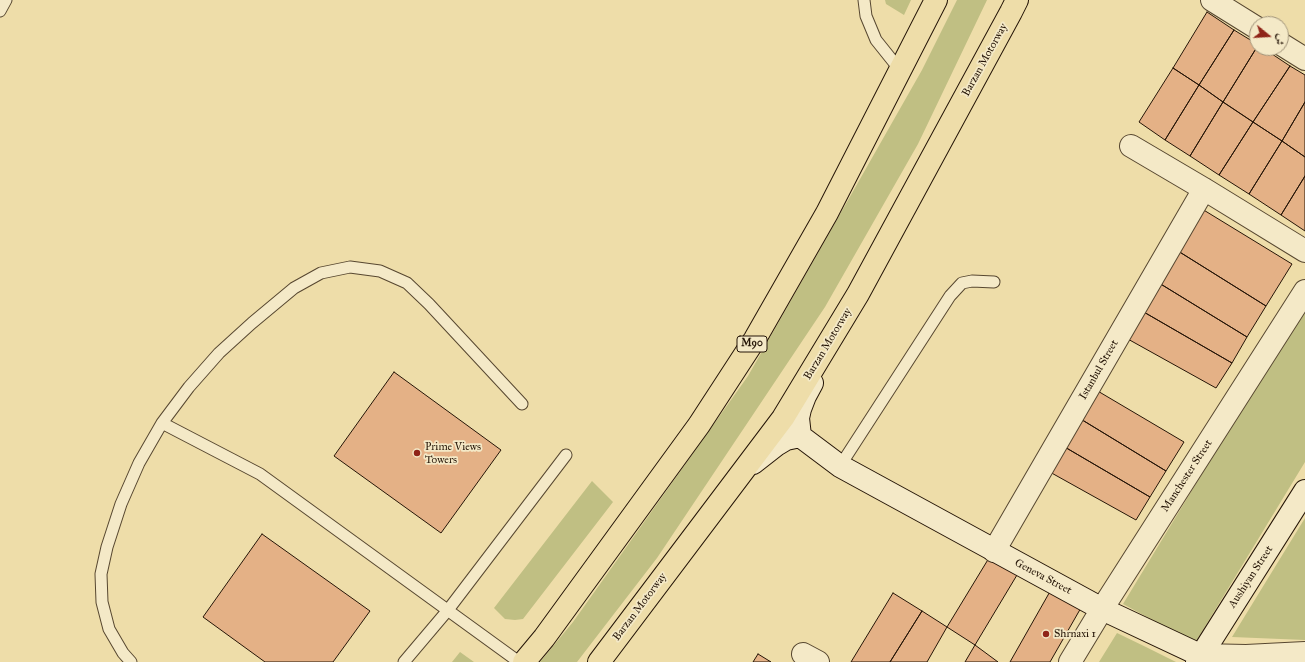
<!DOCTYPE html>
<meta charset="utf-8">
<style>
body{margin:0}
#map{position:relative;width:1305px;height:662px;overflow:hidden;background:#eedda9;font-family:"IM FELL Great Primer",Amiri,serif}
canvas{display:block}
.north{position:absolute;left:1249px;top:16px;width:40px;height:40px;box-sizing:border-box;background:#f4e9c7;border:1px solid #a1947a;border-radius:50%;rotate:108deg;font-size:11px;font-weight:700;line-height:16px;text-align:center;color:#251507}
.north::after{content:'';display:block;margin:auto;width:14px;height:18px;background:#8f2418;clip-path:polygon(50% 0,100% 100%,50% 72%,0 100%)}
</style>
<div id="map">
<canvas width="1305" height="662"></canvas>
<div class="north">ش</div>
</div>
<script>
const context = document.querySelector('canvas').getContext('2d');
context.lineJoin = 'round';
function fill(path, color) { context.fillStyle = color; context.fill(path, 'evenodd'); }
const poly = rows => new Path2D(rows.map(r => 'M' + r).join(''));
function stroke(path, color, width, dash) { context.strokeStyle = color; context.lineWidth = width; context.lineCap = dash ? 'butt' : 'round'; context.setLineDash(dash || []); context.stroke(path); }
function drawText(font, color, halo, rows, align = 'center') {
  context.font = font + ' "IM FELL Great Primer",serif'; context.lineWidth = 3.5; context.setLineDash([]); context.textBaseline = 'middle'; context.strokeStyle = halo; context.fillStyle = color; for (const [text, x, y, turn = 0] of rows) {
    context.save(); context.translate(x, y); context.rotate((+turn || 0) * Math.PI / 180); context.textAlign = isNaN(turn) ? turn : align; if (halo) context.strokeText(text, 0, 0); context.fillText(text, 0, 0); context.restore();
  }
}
fill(poly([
 [885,0,911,0,904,15,886,4],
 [957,0,987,0,918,144,825,307,657,558,577,662,540,662,573,622,748,376,922,70],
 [1305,304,1305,462,1195,643,1123,604],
 [592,481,613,502,523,619,515,620,505,619,494,608],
 [1305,518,1305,640,1232,637],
 [1117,633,1148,648,1176,662,1099,662],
 [460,652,474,662,452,662]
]), '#c0bf83');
const building = poly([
 [1207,12,1234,30,1199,85,1173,68,1207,12],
 [1234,30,1257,44,1257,47,1223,102,1199,85,1234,30],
 [1257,47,1257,48,1263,48,1290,66,1253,122,1223,102,1257,47],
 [1290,66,1305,75,1305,102,1282,141,1253,122,1290,66],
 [1173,68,1199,85,1165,140,1139,122,1173,68],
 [1199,85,1223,102,1190,156,1165,140,1199,85],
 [1223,102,1253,122,1219,175,1190,156,1223,102],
 [1305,102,1305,157,1282,141,1305,102],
 [1253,122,1282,141,1249,194,1219,175,1253,122],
 [1282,141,1305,157,1305,176,1281,215,1249,194,1282,141],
 [1305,176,1305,231,1281,215,1305,176],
 [1202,209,1292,264,1266,306,1178,251,1202,209],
 [1178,251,1266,306,1247,337,1159,283,1178,251],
 [1159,283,1247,337,1232,363,1142,311,1159,283],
 [1142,311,1232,363,1216,388,1126,338,1142,311],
 [394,372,501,450,441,533,334,456,394,372],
 [1096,390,1184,442,1166,471,1079,418,1096,390],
 [1079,418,1166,471,1150,497,1063,446,1079,418],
 [1063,446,1150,497,1136,520,1048,471,1063,446],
 [262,534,370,611,333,662,265,662,203,617,262,534],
 [992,553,1020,570,975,645,947,627,992,553],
 [1052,588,1082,606,1050,662,1010,662,1052,588],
 [893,593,922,611,890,662,851,662,893,593],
 [922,611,947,627,927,662,890,662,922,611],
 [975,645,998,662,965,662,975,645],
 [758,654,771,662,753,662,758,654]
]);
fill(building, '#e4b186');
stroke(building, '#251507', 1);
const lane = poly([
 [864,0,866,16,876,40,900,70],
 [0,11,6,0],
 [162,423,260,474,519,662],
 [840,466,950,296,962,283,972,281,994,282],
 [131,662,123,653,109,629,102,602,101,574,107,547,121,504,139,463,162,423,189,387,219,353,252,323,294,288,321,273,350,267,380,271,407,283,429,304,522,404],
 [404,662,448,610,566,455]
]);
const street = poly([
 [1212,0,1257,28],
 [1281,44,1305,59],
 [1131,146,1204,189,1305,251],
 [994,551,1204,189],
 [803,654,818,662],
 [1200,655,1246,656,1305,653],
 [1070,662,1102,609,1305,291]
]);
const secondary = poly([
 [812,383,805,396,800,409,798,418,800,436,840,466,1102,609,1200,655],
 [753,463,776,445,786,439,800,436],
 [1197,662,1305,491]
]);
const highway = poly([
 [524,662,544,638,699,425,755,339,827,213,936,0],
 [599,662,783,418,858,294,1011,12,1017,0]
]);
stroke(lane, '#574730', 13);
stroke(street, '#574730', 24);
stroke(secondary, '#251507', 24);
stroke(highway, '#251507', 24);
stroke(lane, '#f4e9c7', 11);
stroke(street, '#f4e9c7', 22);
stroke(secondary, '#f4e9c7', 22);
stroke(highway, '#eedda9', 22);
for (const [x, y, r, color] of [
 [417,453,4,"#8f2418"],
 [1046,634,4,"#8f2418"]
]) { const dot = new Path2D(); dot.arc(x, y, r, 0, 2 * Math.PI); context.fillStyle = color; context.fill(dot); stroke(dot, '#f4e9c7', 1.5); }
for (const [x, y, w] of [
 [752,344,30]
]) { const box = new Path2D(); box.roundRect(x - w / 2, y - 8, w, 16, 3); context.fillStyle = '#f4e9c7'; context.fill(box); stroke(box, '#251507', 1); }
drawText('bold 10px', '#251507', null, [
 ["M90",752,344]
]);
drawText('11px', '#251507', '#f4e9c7', [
 ["Barzan Motorway",985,60,-61],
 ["Barzan Motorway",828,344,-59],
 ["Istanbul Street",1099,370,-60],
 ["Manchester Street",1187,476,-57],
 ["Geneva Street",1043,577,28],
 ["Aushiyan Street",1251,577,-57],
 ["Barzan Motorway",640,607,-53]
]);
drawText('11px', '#251507', '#f4e9c7', [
 ["Prime Views",425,447],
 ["Towers",425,460],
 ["Shrnaxi 1",1054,634]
], 'left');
</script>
